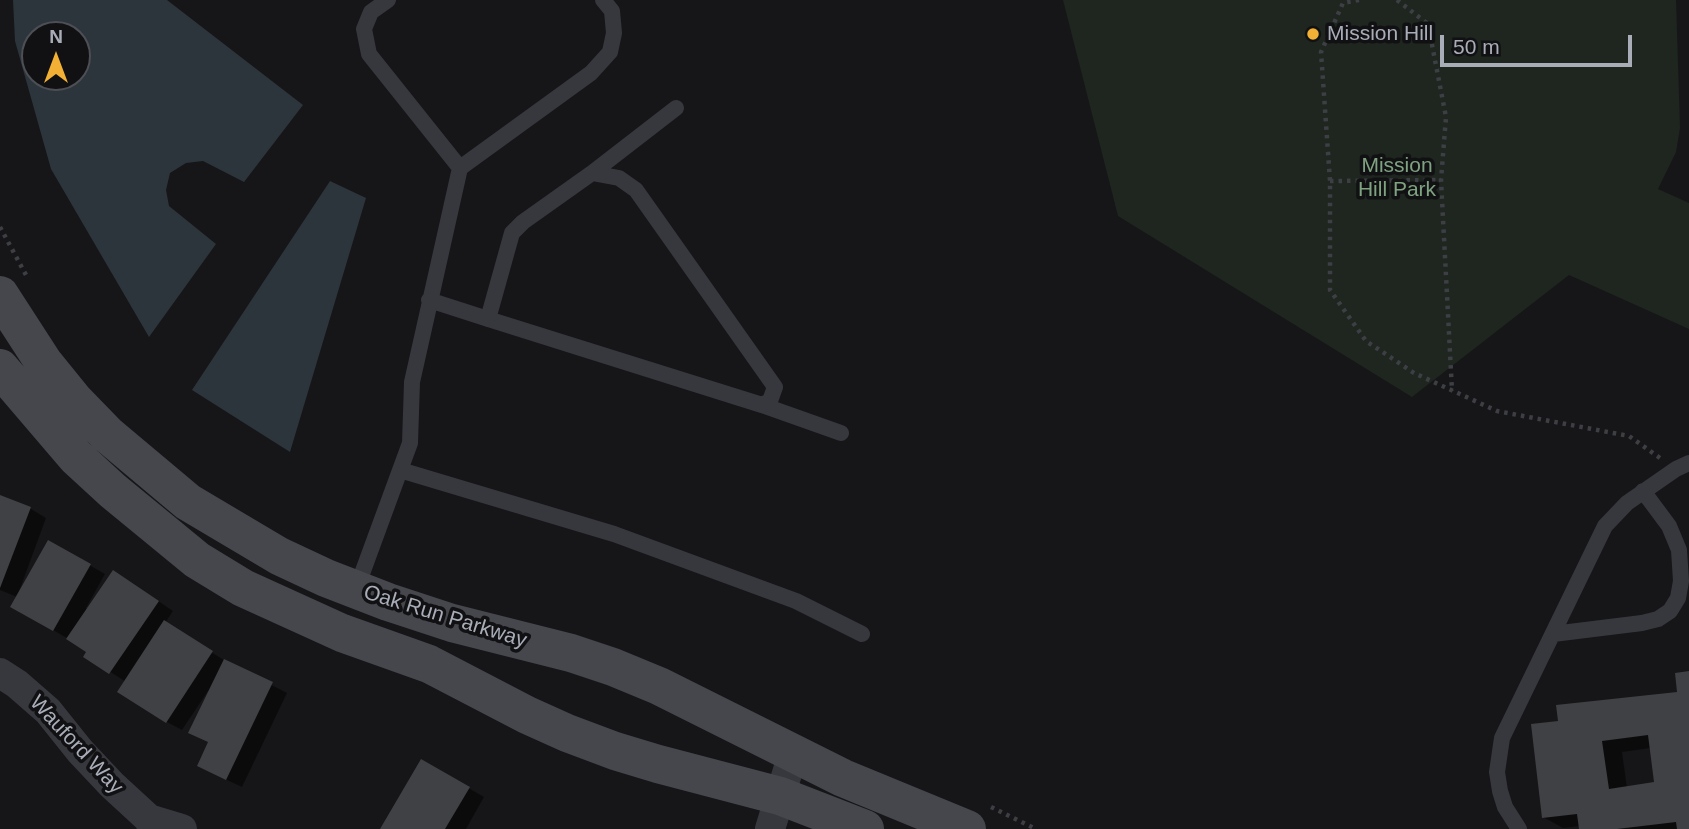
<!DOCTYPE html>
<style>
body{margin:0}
#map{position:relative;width:1689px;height:829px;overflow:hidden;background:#161618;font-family:Arial,sans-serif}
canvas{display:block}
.north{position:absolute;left:21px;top:21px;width:70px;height:70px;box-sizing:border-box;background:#111113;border:2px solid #4d4f55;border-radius:50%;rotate:0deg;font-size:19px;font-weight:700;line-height:28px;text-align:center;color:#a8adb8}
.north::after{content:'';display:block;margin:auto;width:24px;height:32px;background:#f2b134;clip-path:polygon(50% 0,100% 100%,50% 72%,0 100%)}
.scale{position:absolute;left:1440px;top:35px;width:192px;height:32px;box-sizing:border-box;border:4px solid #a8adb8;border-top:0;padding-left:9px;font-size:21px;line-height:24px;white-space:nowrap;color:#a8adb8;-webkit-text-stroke:5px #111113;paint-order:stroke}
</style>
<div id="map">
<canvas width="1689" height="829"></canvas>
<div class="north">N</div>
<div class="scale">50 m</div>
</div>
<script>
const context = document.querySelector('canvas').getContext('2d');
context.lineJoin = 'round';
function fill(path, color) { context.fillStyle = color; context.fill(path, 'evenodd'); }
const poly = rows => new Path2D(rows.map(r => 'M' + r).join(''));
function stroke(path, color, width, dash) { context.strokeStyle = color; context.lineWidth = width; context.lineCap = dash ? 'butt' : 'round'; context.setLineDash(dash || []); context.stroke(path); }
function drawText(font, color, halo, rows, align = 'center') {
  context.font = font + ' Arial,sans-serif'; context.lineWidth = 7; context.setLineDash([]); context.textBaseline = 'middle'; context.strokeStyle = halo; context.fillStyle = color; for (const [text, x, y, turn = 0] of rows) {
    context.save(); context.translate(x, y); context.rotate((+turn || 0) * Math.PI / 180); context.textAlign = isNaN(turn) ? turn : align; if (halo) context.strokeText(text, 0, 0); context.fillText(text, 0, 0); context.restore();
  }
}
fill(poly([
 [1063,0,1676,0,1680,128,1676,152,1658,189,1689,203,1689,329,1569,275,1412,397,1118,216]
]), '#1e261f');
fill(poly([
 [13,0,167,0,303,105,244,182,203,161,186,163,170,173,166,190,169,206,216,244,149,337,51,169,15,41],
 [77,35,77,77,35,77,35,35],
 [330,181,366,198,290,452,192,390]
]), '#2c353c');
fill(poly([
 [0,497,31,509,46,518,17,597,0,590],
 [49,542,105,574,86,608,88,609,129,581,173,611,165,623,227,662,287,693,242,787,214,774,210,743,210,693,208,691,182,730,167,722,126,682,86,656,89,651,12,606],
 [1689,673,1689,829,1580,829,1580,826,1563,828,1543,817,1560,723,1679,693],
 [1651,748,1656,784,1627,788,1622,752],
 [422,761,484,797,466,829,382,829]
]), '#0007');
fill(poly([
 [0,495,31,507,0,588],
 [48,540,91,564,53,631,10,607],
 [113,570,159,601,109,674,83,657,86,652,66,639],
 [164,620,213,651,166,723,117,692],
 [224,659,273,682,226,780,197,766,208,742,188,733],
 [1689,671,1689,829,1677,829,1676,822,1617,829,1579,829,1577,814,1542,818,1531,724,1558,721,1556,705,1677,692,1675,673],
 [1648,735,1654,782,1609,789,1602,741],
 [421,759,470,787,445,829,380,829]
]), '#404145');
stroke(poly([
 [1359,0,1343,3,1321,52,1330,181,1330,290,1366,341,1414,373,1497,411,1629,436,1660,458],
 [1397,0,1428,24,1446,117,1441,180,1452,391],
 [1330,181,1441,180],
 [0,227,26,275],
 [991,807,1036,829]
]), '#3d3f44', 4.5, [3.5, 5]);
stroke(poly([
 [388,0,371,12,364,29,369,54,460,168],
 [592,173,676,108],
 [429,300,488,319,762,405,770,401,775,387,636,190,619,178,592,173,523,222,512,233,488,319],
 [762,405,841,433],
 [400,470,614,534,796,601,862,634],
 [356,590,410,443,412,382,460,168,591,73,610,52,614,33,612,11,603,0],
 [1553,634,1642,623,1658,619,1670,611,1678,598,1681,581,1679,550,1669,526,1643,491],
 [1519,829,1505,807,1500,791,1497,772,1502,738,1605,526,1627,503,1676,469,1689,463]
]), '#37383d', 16);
stroke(poly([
 [0,673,17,684,48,711,80,751,112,785,149,819],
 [153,829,149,819,182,829],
 [770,829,793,754]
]), '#37383d', 30);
stroke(poly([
 [0,295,44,363,74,400,107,434,188,502,279,556,326,578,388,602,452,623,571,653,613,667,659,686,843,778,967,829],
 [0,368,76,457,113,491,197,560,243,588,342,633,429,664,527,715,567,733,615,751,658,764,780,796,865,829]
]), '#45474d', 38);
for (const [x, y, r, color] of [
 [1313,34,7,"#f2b134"]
]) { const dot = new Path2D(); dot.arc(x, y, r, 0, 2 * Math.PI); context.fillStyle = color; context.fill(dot); stroke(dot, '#111113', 2.5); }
drawText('21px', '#a8adb8', '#111113', [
 ["Mission Hill",1327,34]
], 'left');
drawText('21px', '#7fa381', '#111113', [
 ["Mission",1397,166],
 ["Hill Park",1397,190]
]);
drawText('21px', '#a8adb8', '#111113', [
 ["Oak Run Parkway",445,617,17],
 ["Wauford Way",76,745,47]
]);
</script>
